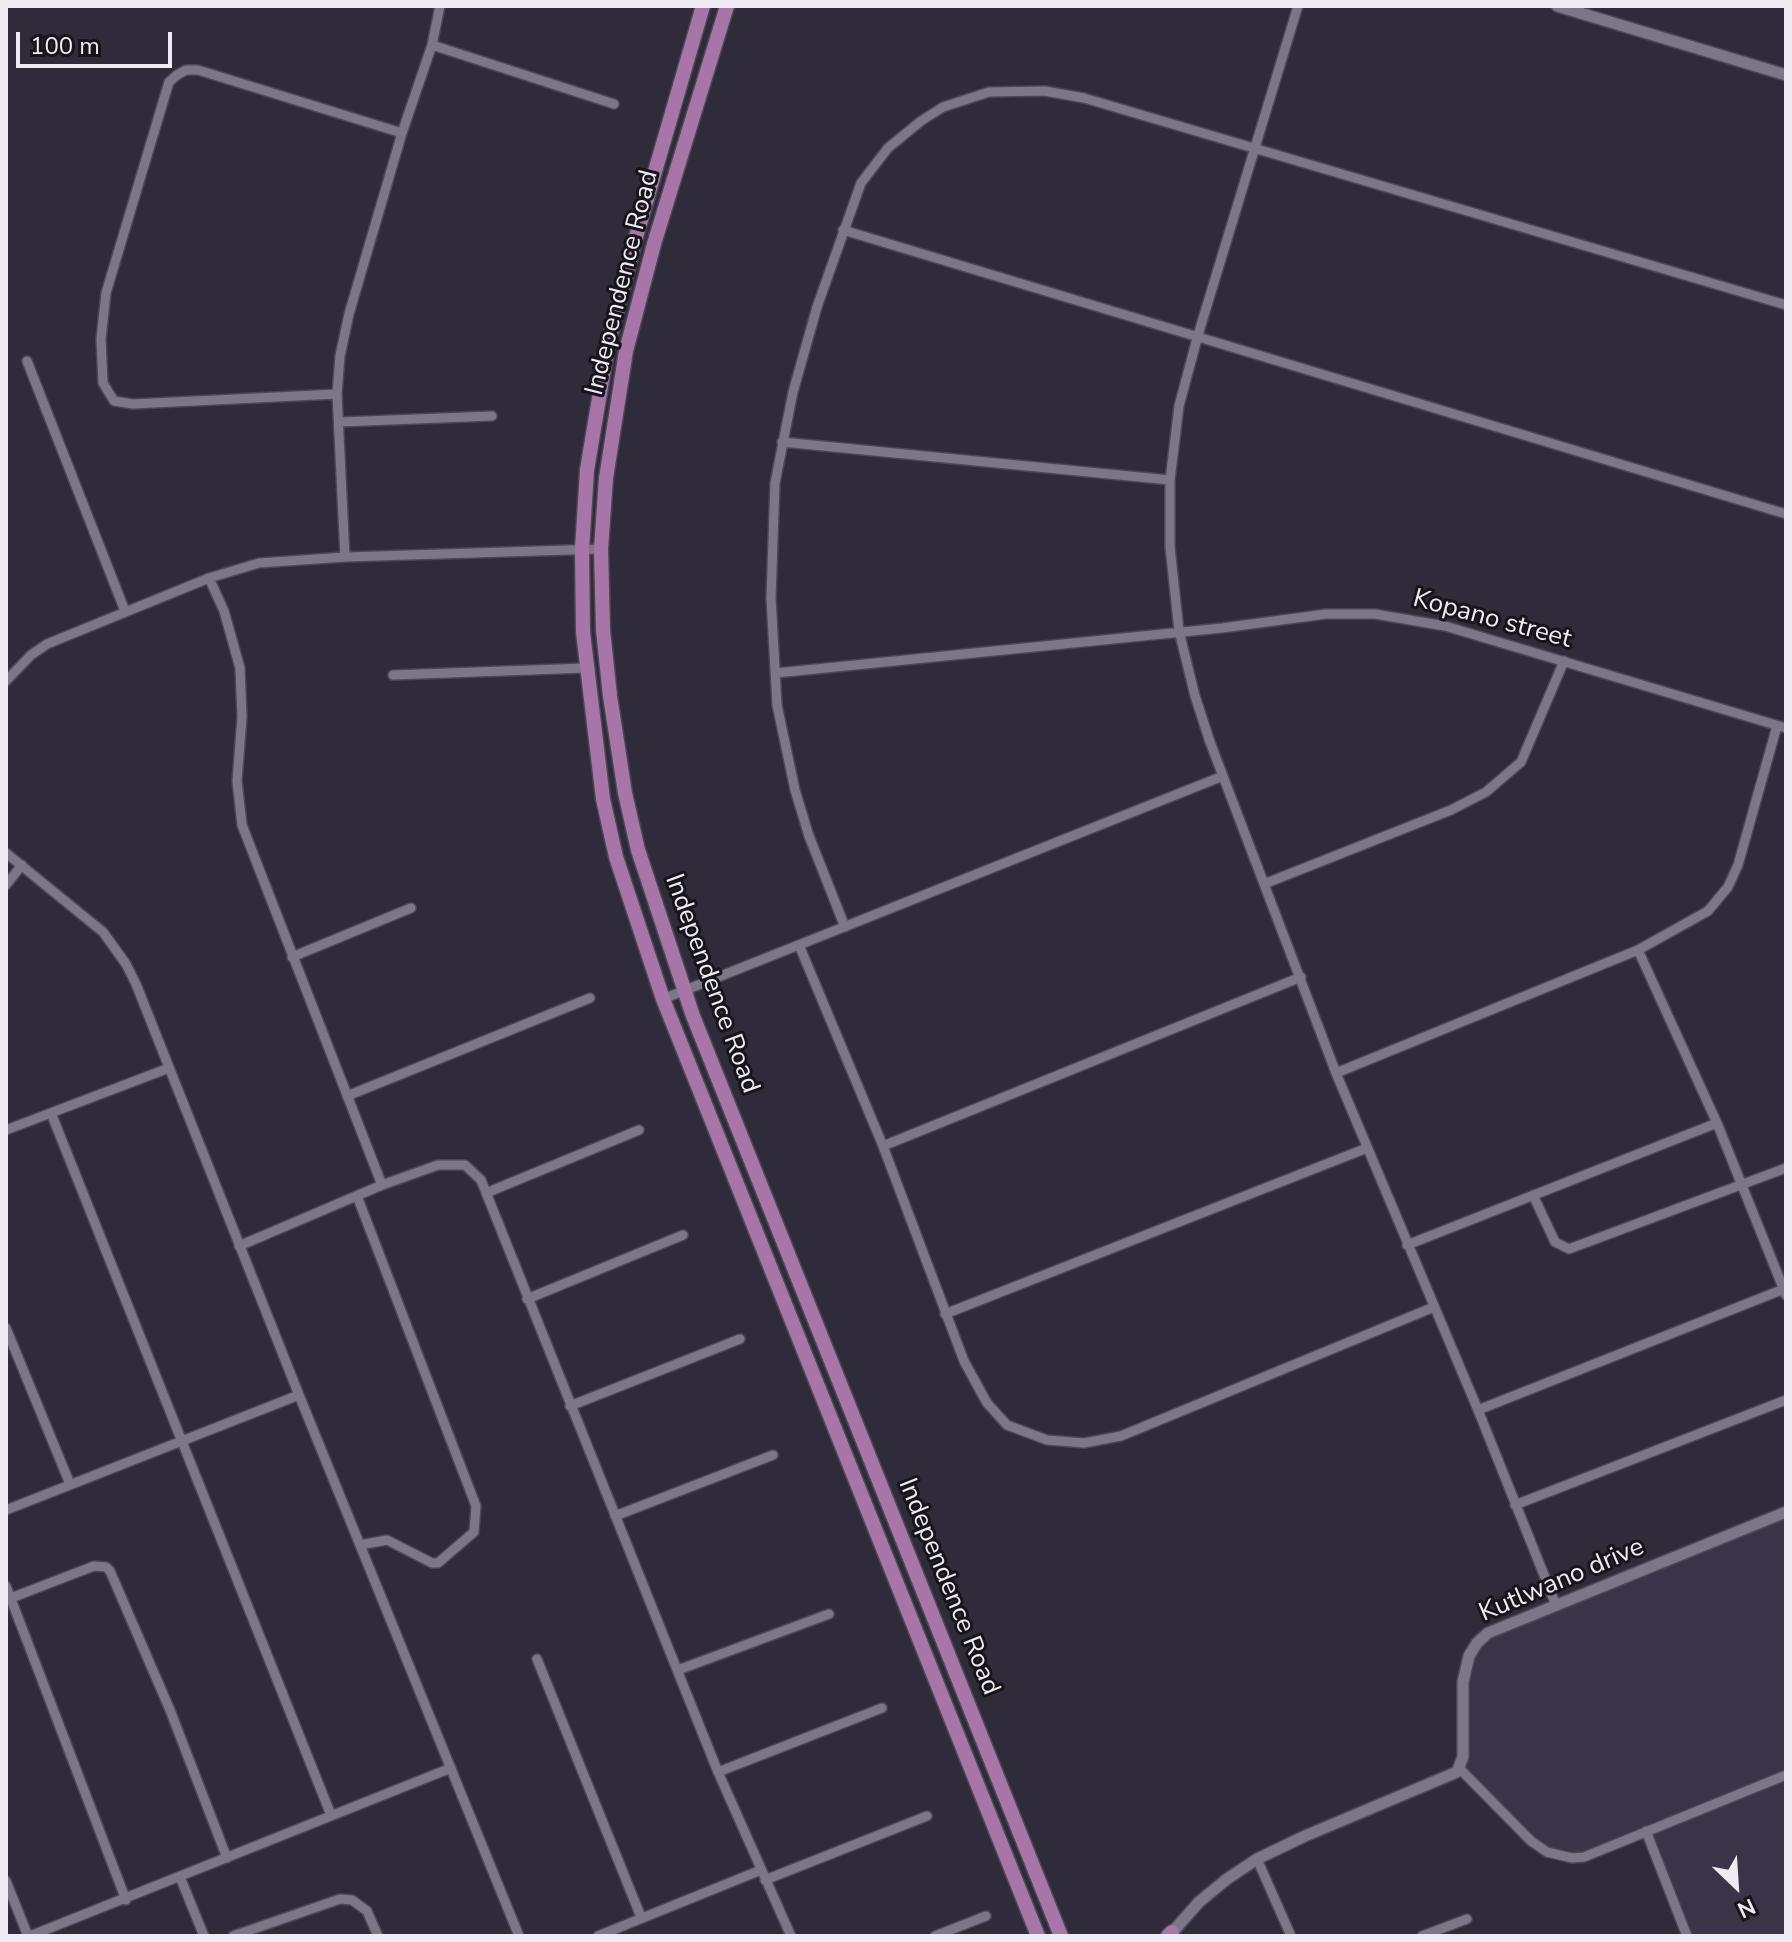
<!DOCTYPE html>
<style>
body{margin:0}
#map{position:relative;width:1792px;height:1942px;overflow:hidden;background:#302b3a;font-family:"Nunito Sans",sans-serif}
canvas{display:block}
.frame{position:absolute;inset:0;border:8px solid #eeebf5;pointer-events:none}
.north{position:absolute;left:1696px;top:1846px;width:80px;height:80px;-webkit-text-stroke:6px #17151b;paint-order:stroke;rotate:155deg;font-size:22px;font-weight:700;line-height:32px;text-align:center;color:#eeebf5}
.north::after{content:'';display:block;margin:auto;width:28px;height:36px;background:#eeebf5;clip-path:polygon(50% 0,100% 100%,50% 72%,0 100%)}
.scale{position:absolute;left:16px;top:32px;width:156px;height:36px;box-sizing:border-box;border:4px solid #eeebf5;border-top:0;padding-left:10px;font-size:24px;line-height:28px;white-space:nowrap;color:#eeebf5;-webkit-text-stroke:6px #17151b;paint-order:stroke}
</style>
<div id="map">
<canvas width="1792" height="1942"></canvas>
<div class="frame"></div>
<div class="north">N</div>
<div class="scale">100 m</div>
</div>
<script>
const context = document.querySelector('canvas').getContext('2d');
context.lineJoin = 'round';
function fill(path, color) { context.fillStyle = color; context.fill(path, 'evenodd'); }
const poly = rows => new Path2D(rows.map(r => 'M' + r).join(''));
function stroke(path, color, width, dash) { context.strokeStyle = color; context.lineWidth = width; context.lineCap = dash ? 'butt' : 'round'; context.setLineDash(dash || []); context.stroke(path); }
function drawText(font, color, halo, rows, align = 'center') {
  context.font = font + ' "Nunito Sans",sans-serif'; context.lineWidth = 6; context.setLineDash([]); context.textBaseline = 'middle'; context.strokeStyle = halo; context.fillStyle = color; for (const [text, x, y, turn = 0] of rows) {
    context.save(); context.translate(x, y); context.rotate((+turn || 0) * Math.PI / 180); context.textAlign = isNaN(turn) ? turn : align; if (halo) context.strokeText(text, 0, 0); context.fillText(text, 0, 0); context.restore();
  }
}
fill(poly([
 [1786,1512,1786,1933,1778,1936,1687,1936,1646,1831,1584,1857,1555,1855,1457,1772,1463,1682,1477,1643]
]), '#3b3348');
const minor = poly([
 [1298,6,1198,335,1179,406,1170,480,1170,547,1179,631,1195,696,1210,742,1336,1073,1478,1410,1556,1605],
 [432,45,614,104],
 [843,230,1786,514],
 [27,361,125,611],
 [337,394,133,404,114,401,103,383,101,339,106,293,166,92,169,82,177,75,186,70,198,70,402,133],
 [340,422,492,416],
 [782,442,1170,480],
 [345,557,337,394,340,356,349,314,402,133,432,45,440,6],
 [209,578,224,611,240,668,242,717,237,781,242,825,382,1185],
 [776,673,1222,628,1326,614,1375,614,1445,626,1786,728],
 [393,675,586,668],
 [6,681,31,655,47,644,209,578,259,563,345,557,601,549],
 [6,853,103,932,126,964,136,984,299,1395,519,1936],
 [1264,884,1451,810,1486,792,1521,762,1564,661],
 [6,885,22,865],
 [845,927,809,836,795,790,777,705,771,598,775,483,793,392,817,307,861,183,888,148,921,121,943,107,989,92,1045,91,1084,98,1786,305],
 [799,945,883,1146,964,1361,987,1403,1007,1425,1047,1440,1084,1443,1121,1436,1434,1307],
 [1638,950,1717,1123,1786,1295],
 [292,957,411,908],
 [663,999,1223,776],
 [1336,1073,1638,950,1708,911,1728,887,1738,865,1777,726],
 [347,1096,590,998],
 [51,1113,331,1815],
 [6,1130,169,1068],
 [883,1146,1301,977],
 [486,1193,639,1130],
 [1533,1195,1555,1242,1569,1249,1786,1168],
 [357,1196,476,1506,474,1532,438,1563,432,1563,387,1540,360,1545],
 [1407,1245,1717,1123],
 [239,1246,382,1185,438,1165,465,1165,481,1180,718,1772,791,1936],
 [527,1299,683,1235],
 [945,1314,1367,1148],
 [6,1328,70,1484],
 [570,1406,740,1339],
 [1478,1410,1784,1289],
 [1515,1505,1786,1400],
 [6,1510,299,1395],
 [615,1516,773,1455],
 [6,1586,126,1900],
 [11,1598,94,1566,106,1567,110,1571,170,1710,227,1858],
 [537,1659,641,1917],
 [678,1670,829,1614],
 [1460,1769,1531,1841,1547,1852,1572,1858,1584,1857,1786,1775],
 [718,1772,882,1708],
 [1646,1831,1687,1936],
 [1257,1859,1291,1936],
 [180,1877,204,1936],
 [765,1880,927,1816],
 [6,1881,28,1936],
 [30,1936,451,1768],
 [233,1936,340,1899,352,1900,367,1911,378,1936],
 [598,1936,761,1870],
 [935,1936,986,1916],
 [1422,1936,1467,1919]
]);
const tertiary = poly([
 [1557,6,1786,75],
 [1169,1936,1199,1902,1227,1879,1257,1859,1305,1836,1457,1772,1463,1757,1463,1682,1469,1656,1477,1643,1488,1633,1786,1512]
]);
const primary = poly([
 [703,6,636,237,608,345,587,470,582,549,583,632,603,799,616,857,663,999,1038,1936],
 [727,6,654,244,626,351,606,478,601,549,603,630,610,696,625,793,638,850,693,1016,1061,1936],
 [1168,1936,1172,1932]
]);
stroke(minor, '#4b4754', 12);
stroke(tertiary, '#4b4754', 14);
stroke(primary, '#4b4754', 17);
stroke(minor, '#7c7688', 9);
stroke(tertiary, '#7c7688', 11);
stroke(primary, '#a775a7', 14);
drawText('26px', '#eeebf5', '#17151b', [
 ["Independence Road",623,283,-76],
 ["Kopano street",1492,620,15],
 ["Independence Road",711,984,70],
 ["Kutlwano drive",1562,1581,-23],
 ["Independence Road",948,1587,68]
]);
</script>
